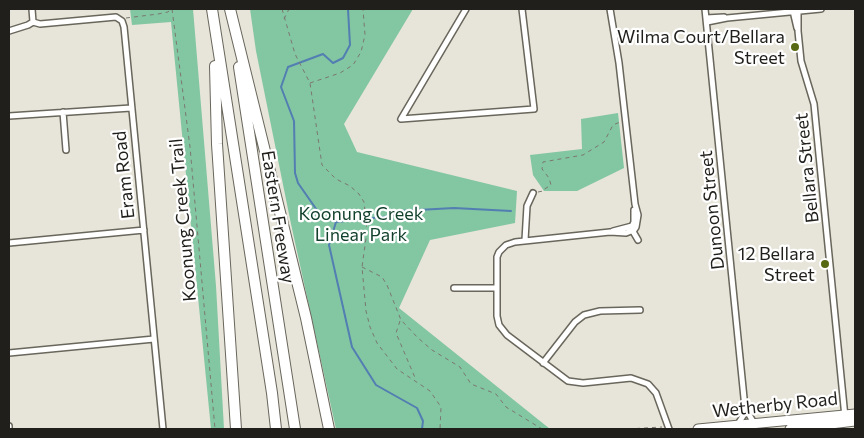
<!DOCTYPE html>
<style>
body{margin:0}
#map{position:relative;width:864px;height:438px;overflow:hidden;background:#e7e4d9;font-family:Commissioner,sans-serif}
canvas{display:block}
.frame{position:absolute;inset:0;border:10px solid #201f1b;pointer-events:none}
</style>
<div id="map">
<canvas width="864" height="438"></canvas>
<div class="frame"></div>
</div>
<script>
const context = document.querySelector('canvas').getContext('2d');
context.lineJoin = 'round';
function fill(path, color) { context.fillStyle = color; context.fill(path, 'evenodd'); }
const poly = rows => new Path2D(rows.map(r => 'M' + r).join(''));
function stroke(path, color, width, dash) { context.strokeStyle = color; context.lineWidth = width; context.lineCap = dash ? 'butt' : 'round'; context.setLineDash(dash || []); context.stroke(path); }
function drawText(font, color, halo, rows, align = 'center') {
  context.font = font + ' Commissioner,sans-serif'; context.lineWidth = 4.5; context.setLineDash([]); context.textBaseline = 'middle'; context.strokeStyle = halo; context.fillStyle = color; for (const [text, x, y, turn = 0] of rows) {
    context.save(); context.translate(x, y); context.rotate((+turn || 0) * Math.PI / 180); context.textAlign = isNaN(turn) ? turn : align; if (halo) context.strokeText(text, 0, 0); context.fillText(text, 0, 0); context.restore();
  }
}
fill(poly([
 [130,9,193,9,216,286,224,429,211,429,171,22,132,25],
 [250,9,413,9,344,124,357,152,517,191,515,223,430,240,399,308,550,429,336,429,291,224,256,51],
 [618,113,624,168,577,191,544,191,533,175,530,155,582,149,581,119]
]), '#83c6a2');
stroke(poly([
 [348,9,350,45,343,58,333,63,323,54,288,67,281,87,294,121,295,173,298,183,321,216,336,222,329,245,352,347,376,385,417,408,423,421,422,429],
 [336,222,392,216,400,211,454,208,511,211]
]), '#527eb2', 2);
const street = poly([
 [32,9,33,22,40,24,116,17,122,21,124,27,163,429],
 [466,9,401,119,534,109,522,9],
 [610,9,619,63,635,204,638,215,636,227,634,230,626,233,610,232,515,242,506,245,499,252,497,257,497,316,499,325,507,335,568,381,583,383,631,378,648,384,656,393,669,429],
 [705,9,745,408,754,423],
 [793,11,797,28],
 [798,11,798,31,801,61,814,104,845,417],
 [706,18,724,17],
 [707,22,727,18,821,9],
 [9,31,28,25,33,22],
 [63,112,66,150],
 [9,116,131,108],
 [631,228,638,240],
 [613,231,632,226,634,222,634,210],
 [525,240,527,206,533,193],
 [9,243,144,230],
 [454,288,496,288],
 [9,353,154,339],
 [543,363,575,322,584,315,600,311,640,310],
 [738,424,743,416,745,409],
 [9,426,9,429]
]);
const primary = poly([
 [698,429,855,414],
 [790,429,855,421]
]);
const highway = poly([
 [212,9,272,393,276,429],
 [230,9,306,318,329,429],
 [215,66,217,144,236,429],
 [239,67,295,429]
]);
stroke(street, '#69665c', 8);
stroke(primary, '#69665c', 11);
stroke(highway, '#69665c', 12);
stroke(poly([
 [172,9,190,147,215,429],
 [282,9,295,54,310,83,322,165,336,179,350,186,359,194,364,202,367,231,362,267,366,311,370,327,377,343,397,369,430,391,441,407,440,429],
 [126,18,158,14,168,12,171,9],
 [284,19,289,9],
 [310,83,340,73,353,65,361,52,365,35,363,9],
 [538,192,543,191,543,190,551,185,549,178,542,169,543,162,583,155,604,142,613,125,620,122],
 [362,267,382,277,387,285,401,320,418,338,432,350,460,367,471,384,496,394,506,407,542,429],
 [400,321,396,333,416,380],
 [628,429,662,427]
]), '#7a7871', 1, [4, 4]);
stroke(street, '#fff', 5);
stroke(primary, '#fff', 9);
stroke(highway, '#fff', 10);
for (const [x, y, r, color] of [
 [795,47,5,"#576813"],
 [825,264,5,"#576813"]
]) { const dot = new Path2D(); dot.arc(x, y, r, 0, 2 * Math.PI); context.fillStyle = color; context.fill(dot); stroke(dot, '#fff', 2); }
drawText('18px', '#201f1b', '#fff', [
 ["Wilma Court/Bellara",785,37],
 ["Street",785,58],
 ["12 Bellara",815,254],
 ["Street",815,275]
], 'right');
drawText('18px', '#201f1b', '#fff', [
 ["Bellara Street",807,168,-96],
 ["Eram Road",124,175,-96],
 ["Dunoon Street",712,210,-96],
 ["Eastern Freeway",278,217,81],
 ["Koonung Creek Trail",183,220,-95],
 ["Wetherby Road",775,405,-6]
]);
drawText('18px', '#103f2a', '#fff', [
 ["Koonung Creek",361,214],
 ["Linear Park",361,235]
]);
</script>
